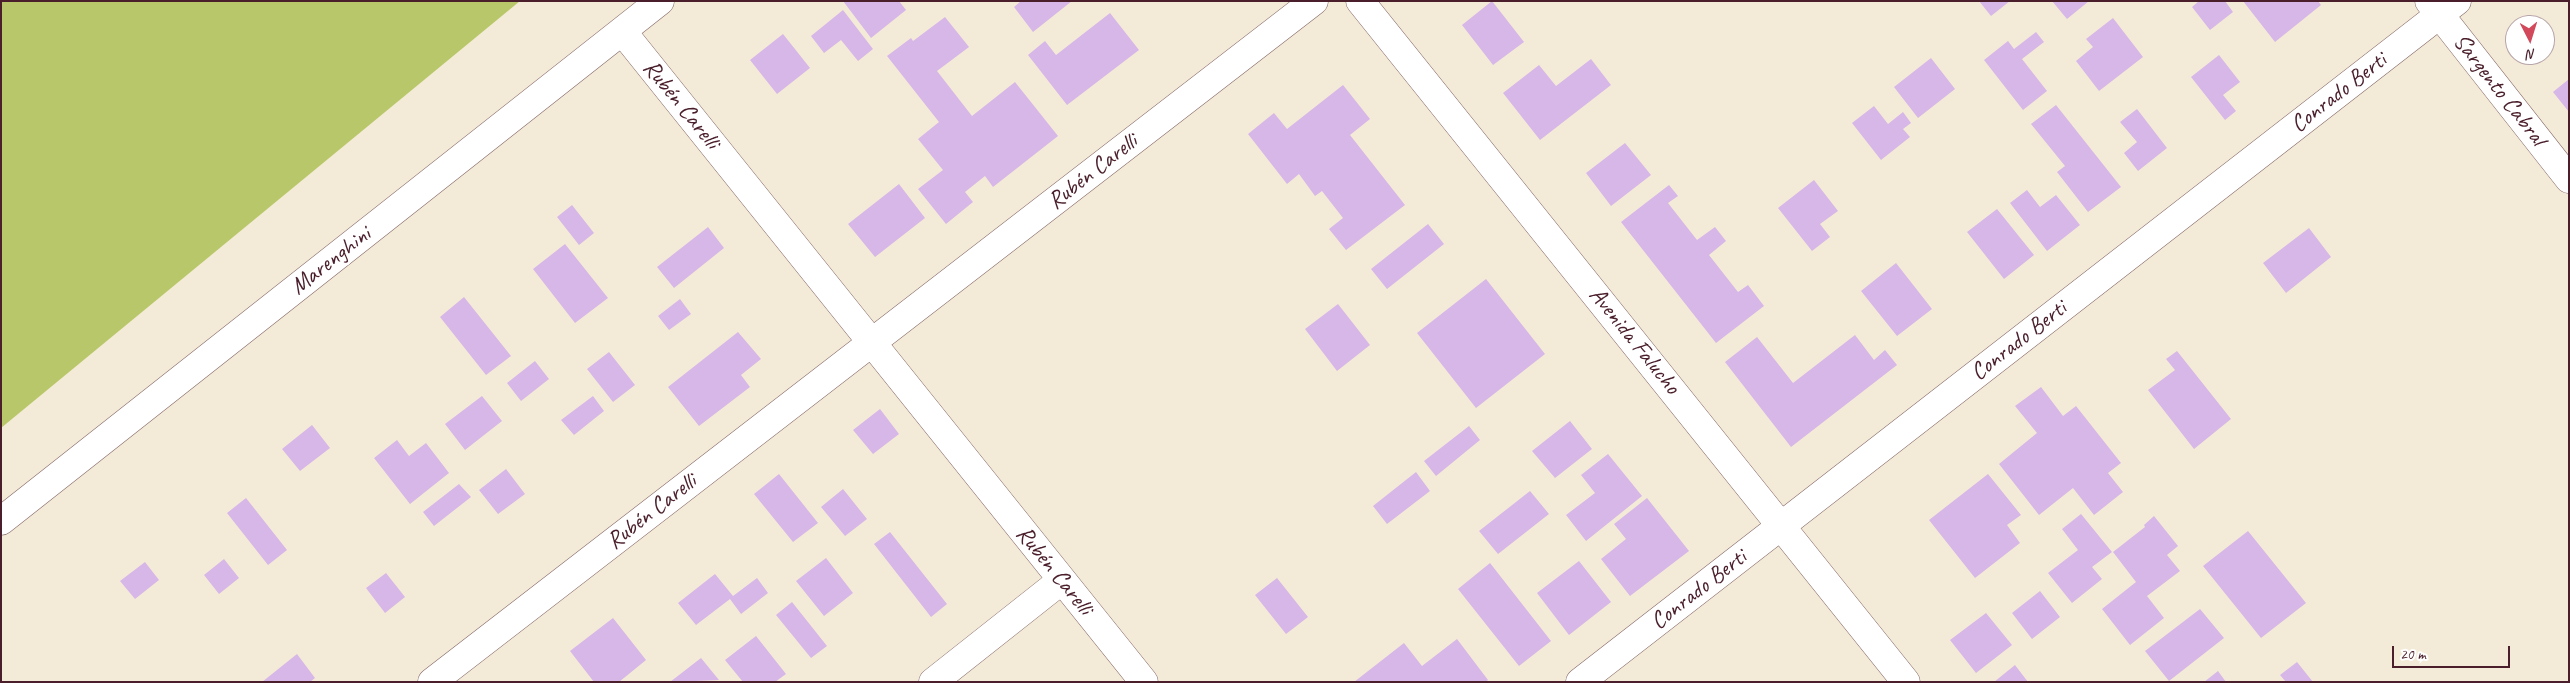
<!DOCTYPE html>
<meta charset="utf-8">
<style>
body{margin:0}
#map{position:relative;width:2570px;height:683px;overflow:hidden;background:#f3ebd7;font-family:Caveat,sans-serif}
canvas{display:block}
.frame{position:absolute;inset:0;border:2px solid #4a1f2b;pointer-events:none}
.north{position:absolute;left:2505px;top:15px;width:50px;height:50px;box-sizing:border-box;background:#fff;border:1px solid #b7a5aa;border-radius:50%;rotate:175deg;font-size:14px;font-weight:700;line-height:20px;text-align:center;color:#4a1f2b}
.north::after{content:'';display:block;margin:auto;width:18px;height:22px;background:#d1495b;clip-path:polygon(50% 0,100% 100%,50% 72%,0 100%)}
.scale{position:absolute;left:2392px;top:646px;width:118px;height:22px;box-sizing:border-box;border:2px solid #4a1f2b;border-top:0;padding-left:6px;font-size:15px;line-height:18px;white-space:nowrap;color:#4a1f2b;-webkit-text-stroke:4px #fff;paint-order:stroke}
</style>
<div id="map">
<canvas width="2570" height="683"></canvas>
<div class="frame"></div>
<div class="north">N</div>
<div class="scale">20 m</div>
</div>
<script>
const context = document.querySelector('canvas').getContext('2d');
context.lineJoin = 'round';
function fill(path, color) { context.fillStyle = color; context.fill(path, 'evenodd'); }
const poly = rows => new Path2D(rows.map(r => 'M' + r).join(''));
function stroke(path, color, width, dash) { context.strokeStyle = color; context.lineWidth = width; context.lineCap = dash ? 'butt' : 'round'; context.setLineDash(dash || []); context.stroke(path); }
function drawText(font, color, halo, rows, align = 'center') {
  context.font = font + ' Caveat,sans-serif'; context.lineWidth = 5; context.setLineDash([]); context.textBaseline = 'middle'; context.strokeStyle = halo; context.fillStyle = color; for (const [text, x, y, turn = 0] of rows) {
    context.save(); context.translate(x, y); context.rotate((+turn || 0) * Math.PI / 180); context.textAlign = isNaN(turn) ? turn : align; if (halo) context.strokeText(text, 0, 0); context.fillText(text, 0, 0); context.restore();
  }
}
fill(poly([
 [1,1,520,1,1,428]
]), '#b8c769');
fill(poly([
 [843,1,899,1,906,10,871,38],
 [1021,1,1072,1,1033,32,1014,7],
 [1492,1,1524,42,1493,65,1462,25],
 [1979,1,2010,1,1991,16],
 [2052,1,2089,1,2067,19],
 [2199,1,2225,1,2233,12,2210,30,2192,7],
 [2243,1,2318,1,2321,5,2275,42],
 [843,10,873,49,858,61,841,40,824,53,811,36],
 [1110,13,1139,50,1067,105,1028,55,1045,41,1056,55],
 [945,17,969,47,937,71,972,116,1015,82,1058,136,993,187,985,176,965,192,973,202,946,224,918,189,943,170,918,139,939,122,887,56,911,38,913,41],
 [2113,18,2143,57,2099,91,2076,61,2093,47,2086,39],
 [2036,32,2044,42,2022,59,2047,91,2023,110,1984,60,2008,41,2014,49],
 [783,34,810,68,777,94,750,60],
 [2219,55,2240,82,2223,95,2236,111,2225,120,2191,77],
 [1931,58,1955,89,1918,118,1894,87],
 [1591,59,1611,85,1540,140,1503,93,1539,65,1556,86],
 [2569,79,2569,112,2553,92],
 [1343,85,1370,119,1350,135,1405,205,1346,250,1329,229,1343,218,1322,191,1315,196,1299,174,1287,184,1248,134,1274,113,1287,129],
 [2056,105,2121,187,2088,212,2057,172,2065,166,2031,124],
 [1874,106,1888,124,1903,112,1911,123,1903,129,1910,137,1881,160,1852,123],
 [2137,109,2167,148,2138,171,2124,153,2137,142,2120,122],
 [1625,143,1651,175,1611,206,1586,173],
 [1814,180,1838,211,1820,224,1830,237,1812,251,1778,208],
 [899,184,925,218,875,257,848,224],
 [1669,185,1678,196,1668,203,1697,240,1715,227,1726,241,1709,255,1738,292,1748,285,1764,306,1716,343,1621,222],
 [2027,190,2040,207,2056,195,2080,225,2047,251,2010,203],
 [572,205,594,233,579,245,557,217],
 [1997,209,2034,255,2004,279,1967,232],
 [1428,224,1444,244,1387,289,1371,269],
 [708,227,724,248,674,288,657,267],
 [2309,228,2331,257,2286,293,2263,263],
 [565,244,608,298,575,323,533,269],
 [1896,263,1932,309,1897,336,1861,291],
 [1486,279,1545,354,1476,408,1417,333],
 [464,297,511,356,486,375,440,317],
 [680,299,691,314,669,330,658,316],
 [1338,304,1370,345,1337,371,1305,329],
 [738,332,761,359,741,375,750,387,699,426,668,387],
 [1855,335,1874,360,1885,350,1897,365,1791,447,1725,362,1757,337,1793,383],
 [2177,351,2231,419,2194,449,2148,390,2175,370,2166,359],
 [609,352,635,385,613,402,587,369],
 [535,361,549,379,521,401,507,383],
 [2041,387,2063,416,2076,406,2121,463,2108,473,2123,492,2094,515,2073,488,2039,515,1999,464,2037,433,2015,406],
 [482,396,502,421,465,450,445,424],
 [593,396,604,411,574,435,561,420],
 [880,409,899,434,873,454,853,430],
 [1570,421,1592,449,1555,478,1532,451],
 [312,425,330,448,300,471,282,449],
 [1469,426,1480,440,1436,476,1424,461],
 [397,440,409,456,426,443,449,473,410,504,374,458],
 [1608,454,1642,496,1586,541,1566,515,1595,493,1581,475],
 [506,469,525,494,498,514,479,490],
 [1416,472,1430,491,1387,524,1373,506],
 [779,474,818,523,793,542,754,494],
 [1988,474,2021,515,2007,525,2020,543,1975,578,1929,520],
 [459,484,471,497,434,526,423,512],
 [843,489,867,519,845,536,821,507],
 [1530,491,1549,514,1498,554,1479,531],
 [246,498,287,550,268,565,227,513],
 [1647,498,1689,551,1630,596,1601,559,1626,539,1614,524],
 [2081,514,2112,552,2092,567,2102,579,2072,603,2048,573,2078,550,2062,529],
 [2154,516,2178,546,2167,555,2180,571,2147,596,2164,618,2130,645,2102,609,2136,582,2113,552,2145,527,2144,525],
 [2248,531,2306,603,2261,638,2203,566],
 [890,532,947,604,931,617,874,544],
 [826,558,853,593,824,616,796,581],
 [224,559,239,578,219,594,204,575],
 [1579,561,1611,602,1569,635,1537,593],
 [145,562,159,580,135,599,120,581],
 [1490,563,1551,641,1519,666,1458,589],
 [386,573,405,597,385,613,366,588],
 [715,574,733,596,757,578,768,593,741,614,730,599,696,625,678,603],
 [1277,578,1308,617,1286,634,1255,595],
 [2040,591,2060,617,2032,639,2012,613],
 [792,602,827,646,811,658,776,615],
 [2200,609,2224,638,2169,681,2145,651],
 [1986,613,2012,645,1976,673,1950,640],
 [613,618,646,660,619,682,594,682,570,651],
 [756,636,786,674,775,682,743,682,725,660],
 [1457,639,1488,680,1486,682,1354,682,1404,643,1422,666],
 [297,654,315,678,310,682,262,682],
 [701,658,719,680,670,682],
 [2297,662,2313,682,2286,682,2280,675],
 [2015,665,2028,682,1994,682],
 [2218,671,2226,682,2204,682]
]), '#d7b6e8');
const minor = poly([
 [1360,1,1906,682],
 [2429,1,2569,179],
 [622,31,1144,682],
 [1,521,660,1],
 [432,682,1314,1],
 [933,682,1062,580],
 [1580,682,2457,1]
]);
stroke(minor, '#856667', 29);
stroke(minor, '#fff', 28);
drawText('24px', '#4a1f2b', '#fff', [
 ["Sargento Cabral",2499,90,52],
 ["Conrado Berti",2339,93,-38],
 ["Rubén Carelli",681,105,51],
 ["Rubén Carelli",1093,172,-38],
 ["Marenghini",331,261,-38],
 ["Avenida Falucho",1634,341,51],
 ["Conrado Berti",2019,341,-38],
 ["Rubén Carelli",652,512,-38],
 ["Rubén Carelli",1054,571,51],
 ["Conrado Berti",1699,590,-38]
]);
</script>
